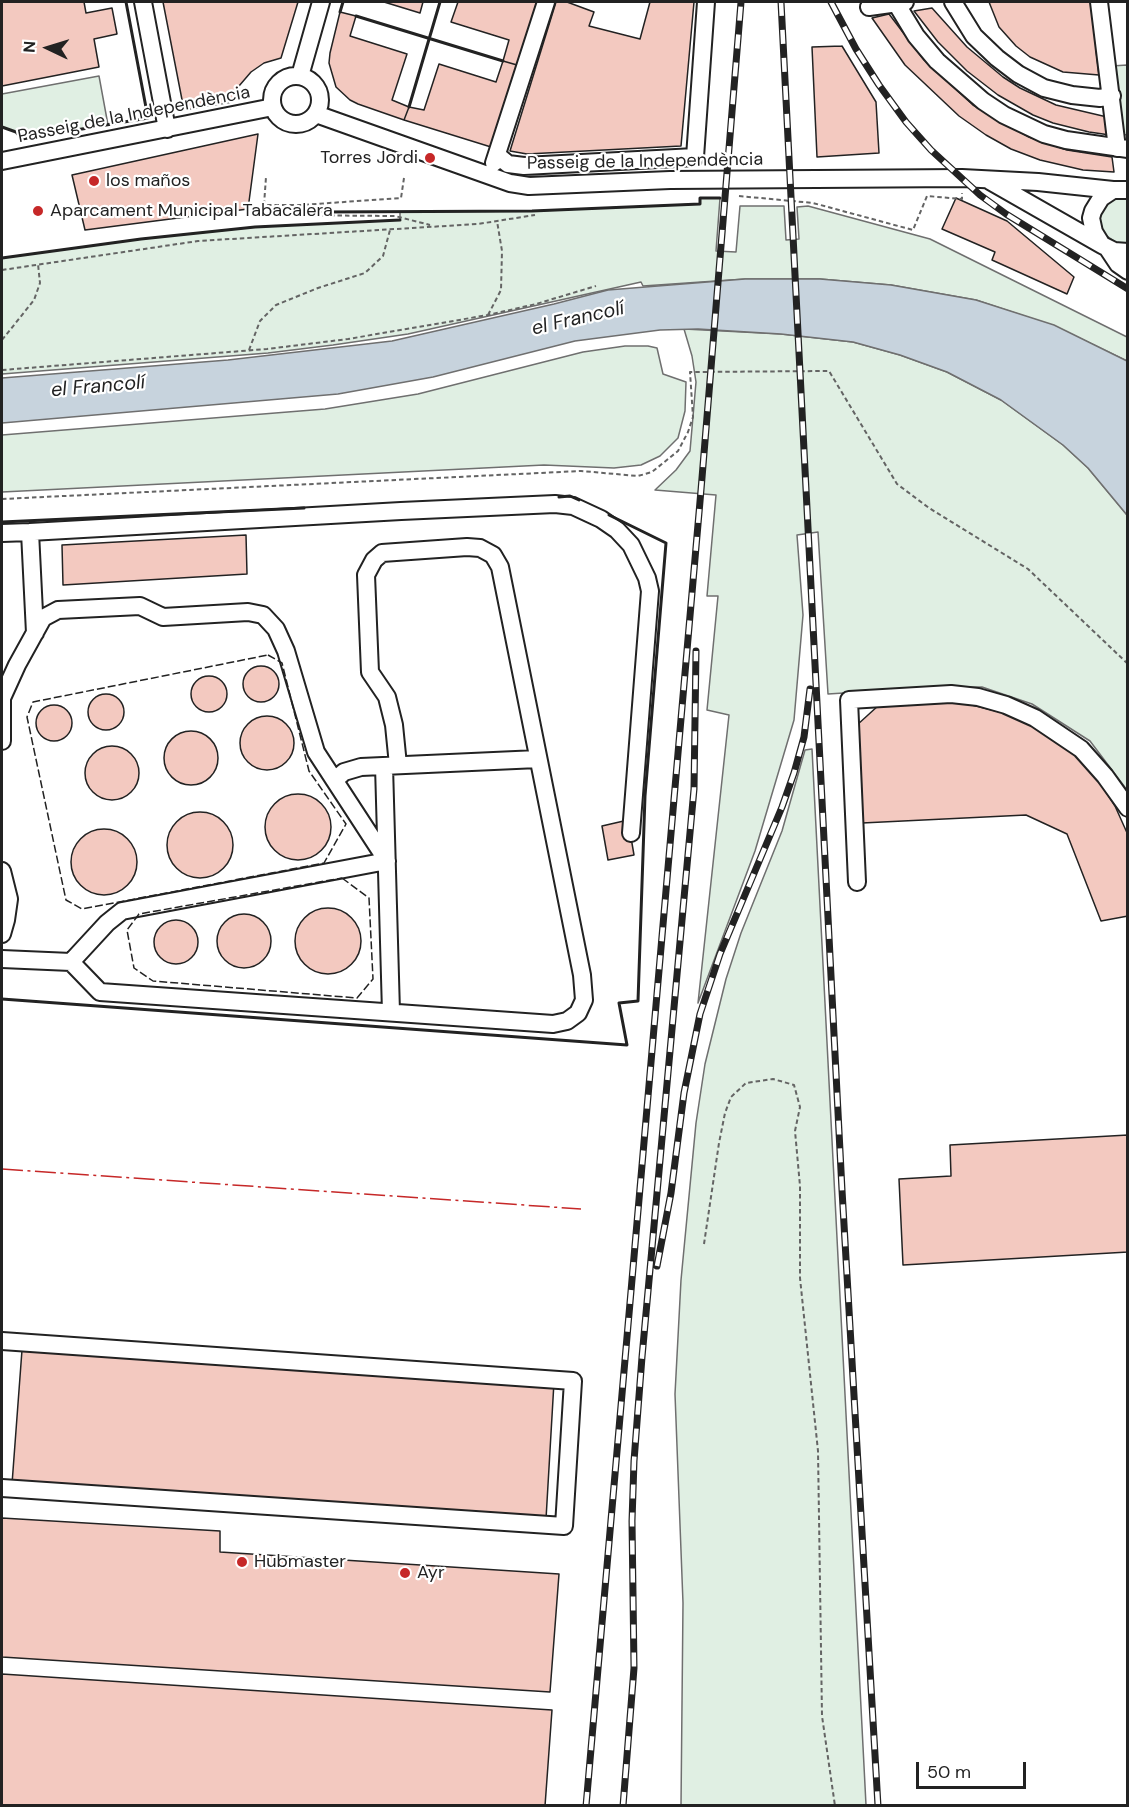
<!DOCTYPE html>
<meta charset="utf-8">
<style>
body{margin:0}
#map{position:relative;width:1129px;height:1807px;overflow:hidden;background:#fff;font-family:"DM Sans",sans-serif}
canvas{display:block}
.frame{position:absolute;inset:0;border:3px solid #222;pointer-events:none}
.north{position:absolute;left:18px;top:18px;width:60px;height:60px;-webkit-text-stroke:4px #fff;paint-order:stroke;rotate:274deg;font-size:16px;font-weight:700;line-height:24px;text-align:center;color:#222}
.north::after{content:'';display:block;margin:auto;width:21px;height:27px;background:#222;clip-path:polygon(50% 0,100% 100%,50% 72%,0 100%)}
.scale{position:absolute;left:916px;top:1762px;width:110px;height:27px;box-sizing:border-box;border:3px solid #222;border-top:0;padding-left:8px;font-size:18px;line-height:21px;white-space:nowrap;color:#222;-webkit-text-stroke:4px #fff;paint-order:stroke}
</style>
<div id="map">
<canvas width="1129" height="1807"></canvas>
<div class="frame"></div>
<div class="north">N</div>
<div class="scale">50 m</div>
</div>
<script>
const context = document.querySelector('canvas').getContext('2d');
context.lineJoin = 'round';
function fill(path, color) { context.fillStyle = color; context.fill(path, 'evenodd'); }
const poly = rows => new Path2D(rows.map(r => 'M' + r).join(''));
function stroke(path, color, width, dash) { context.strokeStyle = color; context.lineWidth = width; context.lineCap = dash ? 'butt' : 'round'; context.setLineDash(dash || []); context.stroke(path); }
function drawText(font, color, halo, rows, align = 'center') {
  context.font = font + ' "DM Sans",sans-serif'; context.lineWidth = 4.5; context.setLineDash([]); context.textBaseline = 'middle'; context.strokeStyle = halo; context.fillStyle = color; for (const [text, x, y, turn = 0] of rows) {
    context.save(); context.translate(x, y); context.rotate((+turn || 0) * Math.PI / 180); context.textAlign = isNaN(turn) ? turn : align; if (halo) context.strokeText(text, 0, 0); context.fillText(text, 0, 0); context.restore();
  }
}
const green = poly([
 [1127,65,1127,135,1120,134,1112,66,1127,65],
 [99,76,108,125,22,139,16,132,2,127,2,94,99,76],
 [1127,196,1127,244,1117,243,1104,234,1099,218,1101,210,1112,198,1127,196],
 [700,198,720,198,716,251,736,252,740,206,784,206,786,240,799,239,797,207,808,206,930,239,1127,337,1127,361,1054,326,976,300,891,285,820,279,745,279,643,286,641,282,408,334,333,345,268,353,2,374,2,258,141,239,255,227,400,220,400,212,532,211,700,204,700,198],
 [684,329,781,334,853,342,900,355,947,372,1001,400,1063,445,1088,468,1127,515,1127,790,1090,741,1032,704,982,687,921,688,828,694,818,532,797,535,803,615,794,720,755,851,698,1003,729,715,707,710,718,596,707,596,716,495,655,490,676,470,690,451,696,382,692,356,684,329],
 [625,346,648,346,657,348,663,374,686,382,685,411,678,438,660,456,641,465,614,468,544,465,2,492,2,435,325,409,418,394,583,352,625,346],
 [812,749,866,1805,681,1805,683,1603,675,1394,681,1280,696,1123,705,1064,726,979,741,933,782,831,805,750,812,749]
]);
fill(green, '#e0efe3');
stroke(green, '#6f6f6f', 1.5);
const water = poly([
 [745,279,820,279,891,285,976,300,1054,325,1127,361,1127,515,1088,468,1063,445,1001,400,947,372,900,355,853,342,781,334,698,329,660,330,575,341,433,377,338,394,2,423,2,378,228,360,392,341,554,304,608,290,745,279]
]);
fill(water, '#c7d3dd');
stroke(water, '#6f6f6f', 1.5);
const building = poly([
 [2,2,84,2,86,13,112,8,117,34,94,39,99,67,2,86,2,2],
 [163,2,298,2,281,58,264,63,251,72,239,86,232,102,184,110,163,2],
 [384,2,423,2,420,13,384,2],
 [458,2,537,2,517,65,503,61,509,40,451,22,458,2],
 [556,2,694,2,681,146,527,154,510,151,556,2],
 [567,2,650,2,640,39,589,26,594,12,567,2],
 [989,2,1093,2,1099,50,1096,50,1099,75,1063,72,1030,57,1016,46,999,27,989,2],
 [932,8,967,47,1003,77,1020,88,1056,105,1107,117,1110,135,1089,132,1053,123,1033,115,998,95,967,71,938,42,914,11,932,8],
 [340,12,356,16,350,36,407,54,392,100,409,107,404,120,358,104,350,100,336,87,329,63,330,53,340,12],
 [889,14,924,60,973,105,1029,137,1067,150,1112,157,1114,172,1083,170,1040,160,1011,149,986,135,959,116,905,65,872,18,889,14],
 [842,46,876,102,879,153,817,157,812,47,842,46],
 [503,61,517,65,491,147,404,120,409,107,424,110,439,64,496,82,503,61],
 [258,134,248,209,85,230,72,175,258,134],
 [956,198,1007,221,1074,277,1067,294,992,260,995,252,942,229,956,198],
 [246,535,247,574,63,585,62,545,246,535],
 '243 684a18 18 0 1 1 36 0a18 18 0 1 1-36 0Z',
 '191 694a18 18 0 1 1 36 0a18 18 0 1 1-36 0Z',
 '88 712a18 18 0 1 1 36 0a18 18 0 1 1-36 0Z',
 [931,701,964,703,1012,715,1039,728,1063,744,1085,764,1101,784,1115,806,1128,835,1128,916,1101,921,1067,834,1026,815,862,823,857,725,879,705,931,701],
 '36 723a18 18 0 1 1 36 0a18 18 0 1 1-36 0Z',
 '240 743a27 27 0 1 1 54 0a27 27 0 1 1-54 0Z',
 '164 758a27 27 0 1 1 54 0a27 27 0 1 1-54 0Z',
 '85 773a27 27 0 1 1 54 0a27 27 0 1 1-54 0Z',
 '265 827a33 33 0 1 1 66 0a33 33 0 1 1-66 0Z',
 '167 845a33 33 0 1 1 66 0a33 33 0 1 1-66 0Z',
 [628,820,634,855,608,860,602,826,628,820],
 '71 862a33 33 0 1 1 66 0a33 33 0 1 1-66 0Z',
 '295 941a33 33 0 1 1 66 0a33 33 0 1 1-66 0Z',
 '217 941a27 27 0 1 1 54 0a27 27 0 1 1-54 0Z',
 '154 942a22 22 0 1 1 44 0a22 22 0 1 1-44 0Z',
 [1128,1135,1128,1252,903,1265,899,1179,951,1176,950,1145,1128,1135],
 [22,1350,554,1382,546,1519,12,1484,22,1350],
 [2,1518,220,1531,220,1552,559,1574,550,1692,2,1657,2,1518],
 [2,1674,552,1710,545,1806,2,1806,2,1674]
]);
fill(building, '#f3c9c0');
stroke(building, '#222', 1.5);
const minor = poly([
 [143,2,167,129],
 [953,2,974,36,997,58,1018,74,1044,88,1072,95,1100,98,1112,96],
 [1099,2,1117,148],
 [896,3,916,36,937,61,983,101,1004,115,1044,134,1066,140,1128,149],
 [869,7,905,2],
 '272 100a24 24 0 1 1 48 0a24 24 0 1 1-48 0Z',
 [300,76,321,2],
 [316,114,510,183,529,186,670,180,962,178,1038,182,1113,190],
 [497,155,508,164,524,166,695,157,706,2],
 [2,161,273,107],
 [494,163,546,2],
 [990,181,1102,245],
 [1128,190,1113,190,1101,198,1093,211,1091,218,1094,232,1102,245,1114,251,1128,252],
 [1108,249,1118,264,1128,271],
 [2,533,30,532],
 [35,633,30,532,401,511,555,504,573,506,601,519,617,530,631,545,647,578,650,591,631,833],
 [2,741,2,698,17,665,43,618,58,610,140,606,163,617,248,612,263,615,276,629,286,651,316,752,387,861,122,911,107,923,71,962],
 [384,766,391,1012],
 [335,780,344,772,361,767,538,759],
 [2,871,9,899,6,920,2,934],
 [857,882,849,700,951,694,978,697,1006,705,1035,718,1081,749,1105,776,1128,808],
 [2,959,71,962,100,992,553,1024,567,1021,578,1013,584,1000,582,975,500,567,493,555,480,548,467,547,382,553,374,560,366,575,370,672,387,697,394,725,398,765],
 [2,1341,573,1381,564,1526,2,1488]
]);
stroke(minor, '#222', 20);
stroke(poly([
 [404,178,401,198,301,205,264,205,265,215,395,216,430,225],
 [739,196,813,203,913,230,927,196,962,199,962,193],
 [264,205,266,177],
 [2,270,198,241,478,224,535,215],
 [488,315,501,290,502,251,497,221],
 [2,340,34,300,40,283,38,264],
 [249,350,260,321,276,305,318,288,365,273,383,256,390,230],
 [2,370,267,349,348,339,488,315,536,304,596,286],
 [2,499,581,471,638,476,652,472,678,451,688,432,693,417,690,372,829,371,897,484,929,508,1028,569,1128,664],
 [704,1244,719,1143,725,1113,731,1097,746,1083,773,1079,794,1085,800,1107,795,1131,800,1186,800,1278,818,1451,822,1716,835,1806]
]), '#646464', 2, [4.5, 3]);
stroke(minor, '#fff', 16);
const rail = poly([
 [781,2,842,1190,878,1806],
 [831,2,856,49,879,85,906,122,931,150,980,195,1006,214,1128,289],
 [657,1266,671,1193,684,1093,700,1014,720,954,782,807,794,773,804,737,810,689],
 [586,1806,701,490,741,2],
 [623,1806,634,1668,632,1521,634,1461,642,1357,694,789,696,651]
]);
stroke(rail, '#222', 7);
stroke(rail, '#fff', 4.5, [14]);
stroke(poly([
 [268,655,282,663,309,771,346,824,324,863,82,909,66,900,27,717,33,702,268,655],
 [342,878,369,898,373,979,357,998,153,981,134,968,127,930,139,914,342,878]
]), '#222', 1.5, [8, 3]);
stroke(poly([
 [340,12,343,2],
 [356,16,503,61],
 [409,107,440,2],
 [2,127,16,132,22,139,148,118,126,2],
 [323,212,532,211,700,204,700,198,720,198],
 [2,258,141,239,255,227,400,220],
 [559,497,570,496,579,500],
 [2,522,304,508],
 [2,999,627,1045,619,1003,638,1001,645,796,666,543,609,515]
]), '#222', 3);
stroke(poly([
 [2,1169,581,1209]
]), '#c62828', 1.5, [21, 4.5, 3, 4.5]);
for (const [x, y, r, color] of [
 [430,158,6,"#c62828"],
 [94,181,6,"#c62828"],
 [38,211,6,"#c62828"],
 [242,1562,6,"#c62828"],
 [405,1573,6,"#c62828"]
]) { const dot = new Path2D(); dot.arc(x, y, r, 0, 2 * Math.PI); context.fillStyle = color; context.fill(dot); stroke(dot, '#fff', 2); }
drawText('18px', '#222', '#fff', [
 ["Passeig de la Independència",134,115,-11],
 ["Passeig de la Independència",645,162,-1]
]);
drawText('18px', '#222', '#fff', [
 ["Torres Jordi",418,158,"right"],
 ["los maños",106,181],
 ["Aparcament Municipal Tabacalera",50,211],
 ["Hubmaster",254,1562],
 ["Ayr",417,1573]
], 'left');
drawText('italic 20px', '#222', '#fff', [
 ["el Francolí",578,319,-13],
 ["el Francolí",98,387,-5]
]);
</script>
